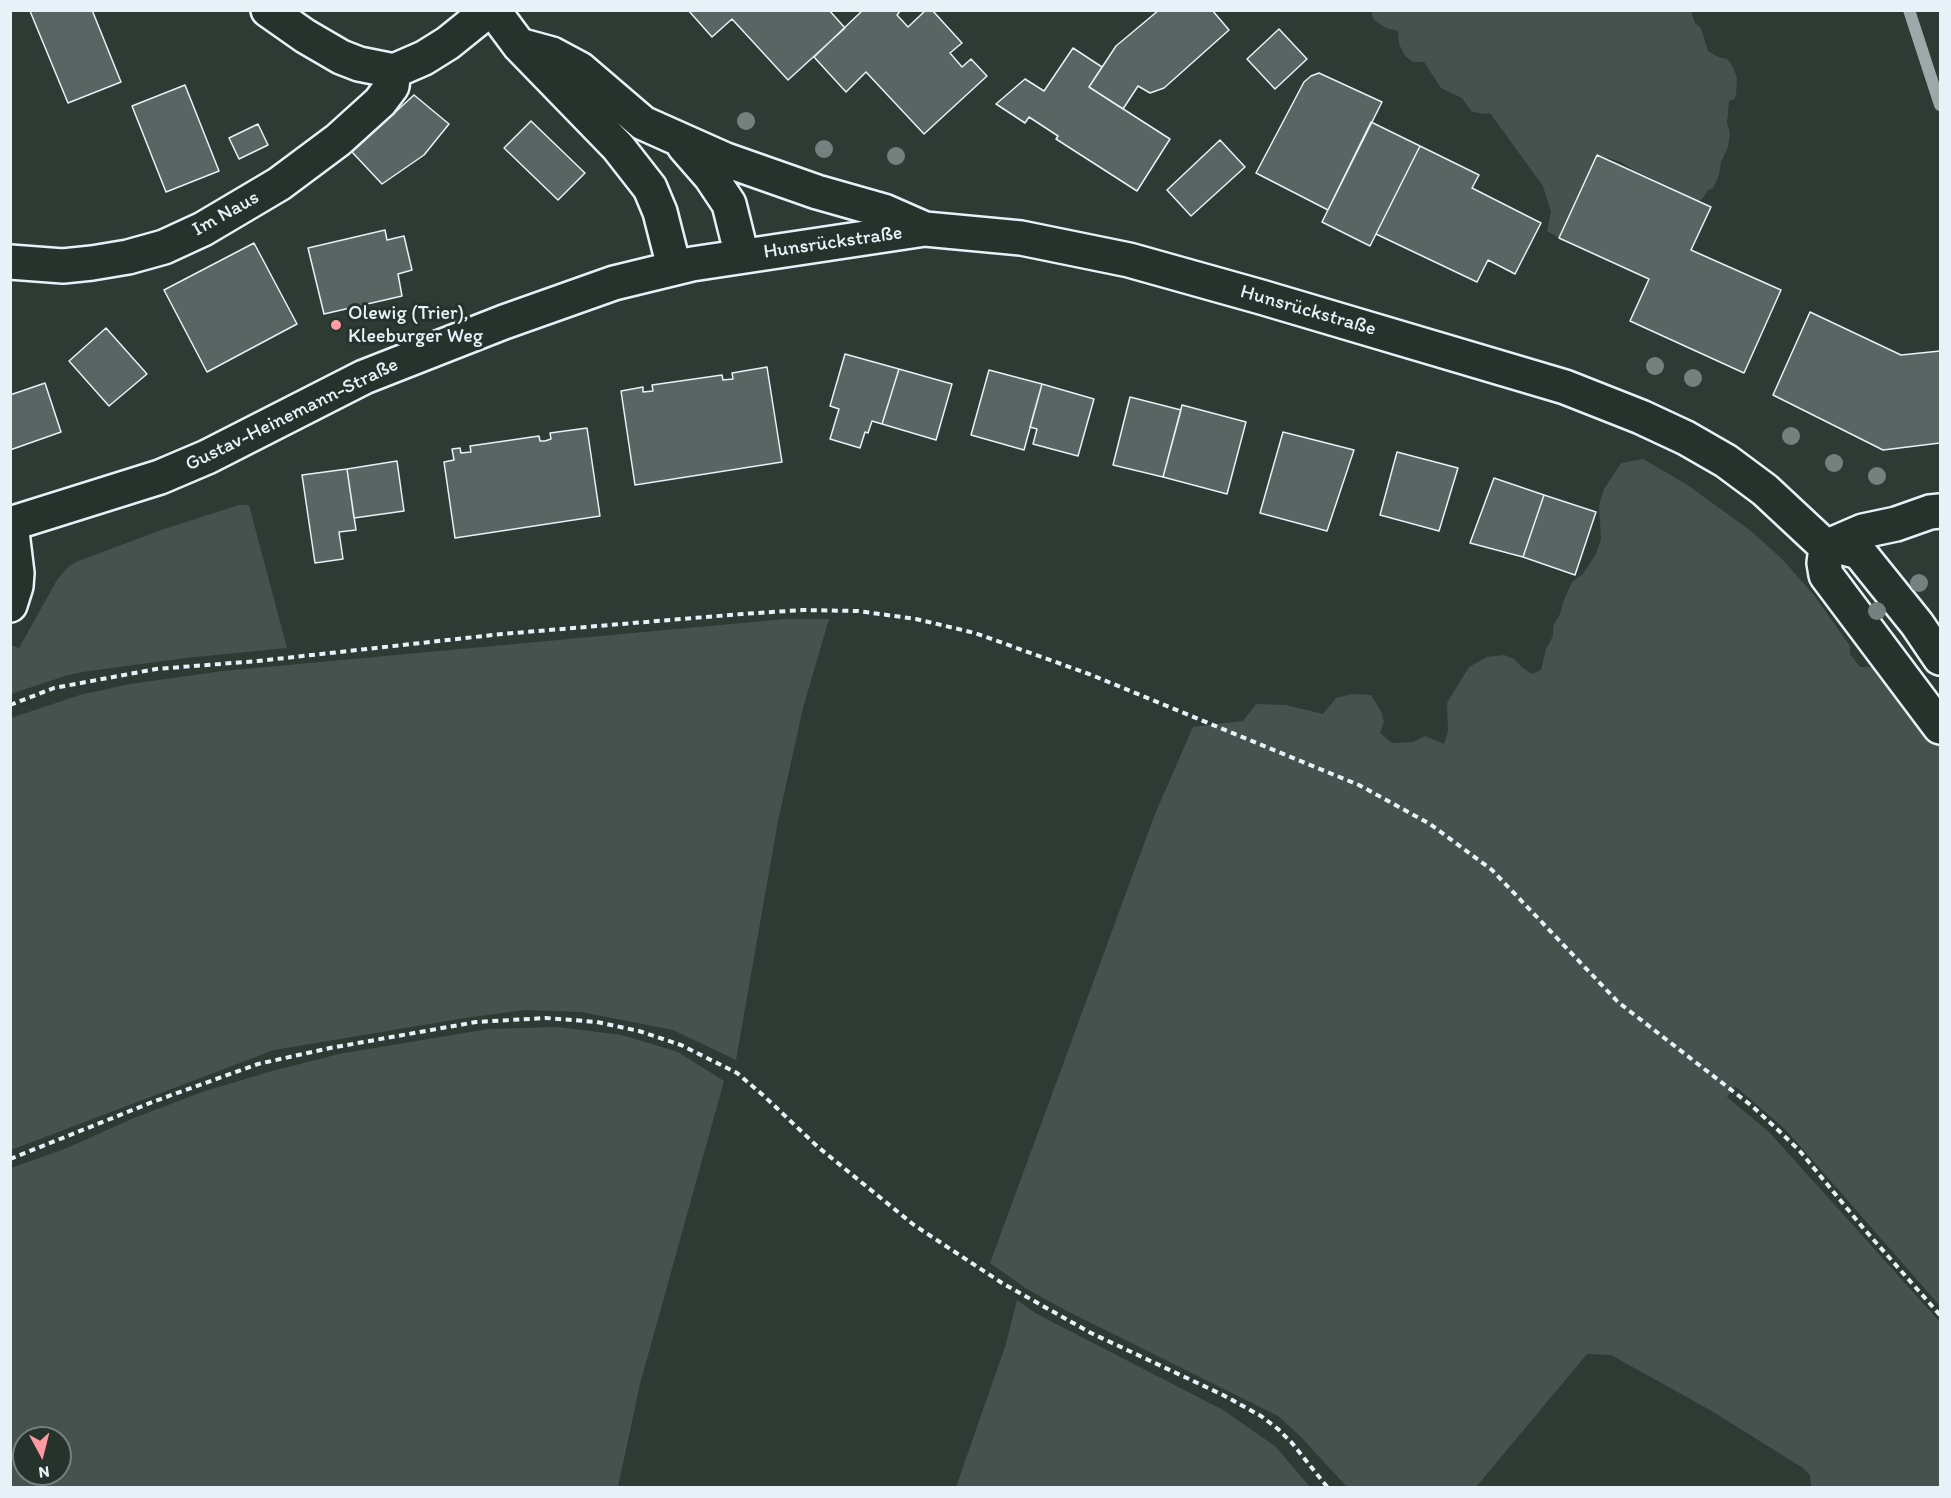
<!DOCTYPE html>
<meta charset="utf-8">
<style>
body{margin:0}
#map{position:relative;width:1951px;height:1498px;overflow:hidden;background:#2e3b35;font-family:Itim,sans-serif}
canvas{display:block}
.frame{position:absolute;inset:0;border:12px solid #e8f1f8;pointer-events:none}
.north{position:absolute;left:12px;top:1426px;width:60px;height:60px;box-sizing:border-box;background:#26332d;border:2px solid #747f7e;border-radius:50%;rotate:173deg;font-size:16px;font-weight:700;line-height:24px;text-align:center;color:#e8f1f8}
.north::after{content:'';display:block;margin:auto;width:21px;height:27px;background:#ff9aa2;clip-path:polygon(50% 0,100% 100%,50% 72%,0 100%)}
</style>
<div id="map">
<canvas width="1951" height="1498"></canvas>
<div class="frame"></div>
<div class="north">N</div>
</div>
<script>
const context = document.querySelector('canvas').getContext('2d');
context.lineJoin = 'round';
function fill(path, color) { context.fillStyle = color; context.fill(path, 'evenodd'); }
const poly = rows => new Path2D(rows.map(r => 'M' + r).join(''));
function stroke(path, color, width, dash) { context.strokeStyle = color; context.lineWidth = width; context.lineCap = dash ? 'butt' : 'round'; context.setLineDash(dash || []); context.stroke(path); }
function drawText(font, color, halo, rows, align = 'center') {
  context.font = font + ' Itim,sans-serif'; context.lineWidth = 6; context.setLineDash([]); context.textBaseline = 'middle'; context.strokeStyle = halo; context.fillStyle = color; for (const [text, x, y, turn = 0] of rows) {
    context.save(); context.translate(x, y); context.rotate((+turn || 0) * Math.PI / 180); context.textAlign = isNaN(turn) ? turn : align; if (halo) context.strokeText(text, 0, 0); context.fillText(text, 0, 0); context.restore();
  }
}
fill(poly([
 [1371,11,1691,11,1695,23,1701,28,1708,51,1718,57,1727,59,1733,67,1737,78,1736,95,1734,99,1729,101,1727,123,1730,133,1728,147,1721,162,1719,175,1713,188,1708,190,1703,198,1699,201,1632,169,1621,162,1598,155,1559,238,1547,231,1551,212,1543,186,1490,113,1482,114,1471,111,1462,98,1441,88,1424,62,1413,62,1405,56,1399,44,1398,31,1386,28,1374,20],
 [1643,459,1686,484,1751,531,1783,560,1814,595,1850,646,1850,654,1860,667,1876,667,1940,746,1940,1306,1786,1130,1735,1086,1727,1097,1769,1132,1940,1322,1940,1487,1811,1487,1810,1475,1803,1468,1710,1410,1611,1355,1587,1354,1476,1487,1347,1487,1300,1436,1278,1416,1063,1309,1027,1289,990,1263,1155,814,1193,727,1243,721,1256,704,1286,705,1323,714,1336,698,1352,694,1371,695,1381,711,1384,722,1380,733,1392,743,1413,742,1425,736,1444,744,1448,731,1447,703,1469,667,1487,657,1504,655,1514,659,1523,668,1532,674,1541,670,1546,649,1553,636,1553,626,1560,614,1564,600,1572,582,1583,574,1596,554,1601,539,1599,505,1604,489,1621,463],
 [239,505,249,505,287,648,186,658,82,672,65,676,11,694,11,645,19,648,57,580,68,567,76,562,161,530],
 [785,619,829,619,803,708,778,821,736,1060,673,1030,581,1012,525,1010,465,1018,274,1050,11,1150,11,718,80,695,130,684,223,671],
 [558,1027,622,1035,678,1052,724,1081,640,1384,618,1487,11,1487,11,1168,67,1148,134,1118,202,1092,272,1071,339,1054,488,1029],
 [24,1438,60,1438,60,1474,24,1474],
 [1017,1300,1035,1313,1223,1410,1275,1446,1310,1487,956,1487,1005,1347]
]), '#45524e');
stroke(poly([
 [1909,10,1940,105]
]), '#9da8a9', 12);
const building = poly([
 [92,10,121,82,68,103,30,11,92,10],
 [688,10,829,10,845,28,788,80,732,19,712,37,688,10],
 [863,10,901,10,897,15,908,27,926,10,932,10,962,43,950,53,962,67,971,59,987,76,924,134,866,72,846,92,814,57,863,10],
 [1159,10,1212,10,1229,30,1164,88,1150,93,1138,86,1123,109,1089,87,1116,46,1159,10],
 [1279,29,1307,59,1275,89,1247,59,1279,29],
 [1073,48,1102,67,1089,87,1170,139,1137,191,1056,139,1058,136,1029,117,1025,123,996,104,1025,79,1044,91,1073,48],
 [1319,73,1382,102,1328,210,1256,173,1304,82,1311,76,1319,73],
 [185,85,219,171,166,192,132,106,185,85],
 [414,95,449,124,424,155,382,184,352,152,414,95],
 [531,121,585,173,558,200,504,148,531,121],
 [1371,122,1420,146,1370,246,1322,222,1371,122],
 [258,124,268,145,239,159,229,138,258,124],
 [1220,140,1245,167,1191,216,1167,190,1220,140],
 [1420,146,1479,175,1472,188,1541,223,1515,274,1488,260,1477,282,1376,234,1420,146],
 [1597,155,1711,207,1691,250,1781,290,1744,373,1630,321,1649,279,1559,238,1597,155],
 [385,230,387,240,404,236,412,270,398,274,402,296,324,314,308,248,385,230],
 [254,243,297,324,207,372,164,290,254,243],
 [1810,312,1901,355,1940,351,1940,443,1883,450,1773,395,1810,312],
 [106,328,147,374,109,406,69,361,106,328],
 [845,354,899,369,882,424,872,421,868,433,865,432,860,448,830,439,839,409,830,406,845,354],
 [767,367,782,462,635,485,621,391,643,387,643,392,653,391,652,385,722,375,723,380,733,379,732,373,767,367],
 [899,369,952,384,936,440,882,424,899,369],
 [989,370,1042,384,1024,450,971,435,989,370],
 [45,383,61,432,10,450,10,395,45,383],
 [1042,384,1094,399,1078,456,1033,444,1037,429,1030,427,1042,384],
 [1130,397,1181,410,1163,477,1113,465,1130,397],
 [1182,405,1246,422,1227,494,1163,477,1182,405],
 [587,428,600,516,455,538,444,462,454,460,452,449,460,448,461,453,471,452,470,446,539,436,540,441,545,441,551,439,550,433,587,428],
 [1283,432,1354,450,1327,531,1260,513,1283,432],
 [1397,452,1458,468,1439,531,1380,515,1397,452],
 [397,461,404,511,354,518,347,469,397,461],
 [347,469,356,530,339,532,343,559,315,563,302,475,347,469],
 [1494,478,1544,495,1523,557,1470,543,1494,478],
 [1544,495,1596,512,1575,575,1523,557,1544,495]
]);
fill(building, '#596563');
stroke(building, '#e8f1f8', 1.5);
const minor = poly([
 [268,10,305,36,341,57,359,64,394,71,424,58,448,43,489,10],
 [10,262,63,266,92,263,128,257,164,247,203,229,279,184,338,140,380,102,392,86,394,71],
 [1826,547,1863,531,1896,524,1930,512,1940,511],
 [10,605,16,586,17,573,11,524]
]);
const major = poly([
 [493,10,519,45,618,147,650,188,660,212,674,267],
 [519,45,552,54,580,69,643,123,726,160,817,192,884,211,925,229],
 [684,146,711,177,729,204,742,256],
 [10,524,160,477,207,457,364,377,504,322,614,283,692,264,925,229,1021,238,1129,260,1261,297,1565,387,1641,417,1686,438,1726,461,1765,490,1826,547],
 [1826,547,1824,563,1826,575,1940,727],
 [1826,547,1844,548,1859,552,1917,624,1940,658]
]);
stroke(minor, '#e8f1f8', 38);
stroke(major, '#e8f1f8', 38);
stroke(poly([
 [10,705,54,688,156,669,258,661,502,634,742,614,803,610,858,611,916,619,975,633,1089,674,1359,785,1430,824,1492,870,1618,1002,1752,1106,1777,1129,1799,1150,1864,1229,1940,1315],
 [10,1159,155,1101,258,1064,330,1048,476,1022,546,1018,597,1022,639,1031,681,1045,737,1073,764,1096,818,1147,914,1225,1002,1283,1091,1333,1223,1395,1261,1416,1278,1429,1292,1443,1328,1488]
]), '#e8f1f8', 4, [6, 4.5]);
stroke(minor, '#26332d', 33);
stroke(major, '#26332d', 33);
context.fillStyle = '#75807f';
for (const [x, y] of [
 [746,121],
 [824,149],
 [896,156],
 [1655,366],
 [1693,378],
 [1791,436],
 [1834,463],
 [1877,476],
 [1919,583],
 [1877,611]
]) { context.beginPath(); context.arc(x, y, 9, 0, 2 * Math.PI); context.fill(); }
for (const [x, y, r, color] of [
 [336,325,6,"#ff9aa2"]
]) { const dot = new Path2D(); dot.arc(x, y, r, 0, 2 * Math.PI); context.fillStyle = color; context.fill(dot); stroke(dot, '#26332d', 2); }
drawText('20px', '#e8f1f8', '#26332d', [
 ["Im Naus",226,214,-29],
 ["Hunsrückstraße",833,243,-8],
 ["Hunsrückstraße",1308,311,16],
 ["Gustav-Heinemann-Straße",292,415,-26]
]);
drawText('20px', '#e8f1f8', '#26332d', [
 ["Olewig (Trier),",348,314],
 ["Kleeburger Weg",348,337]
], 'left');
</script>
